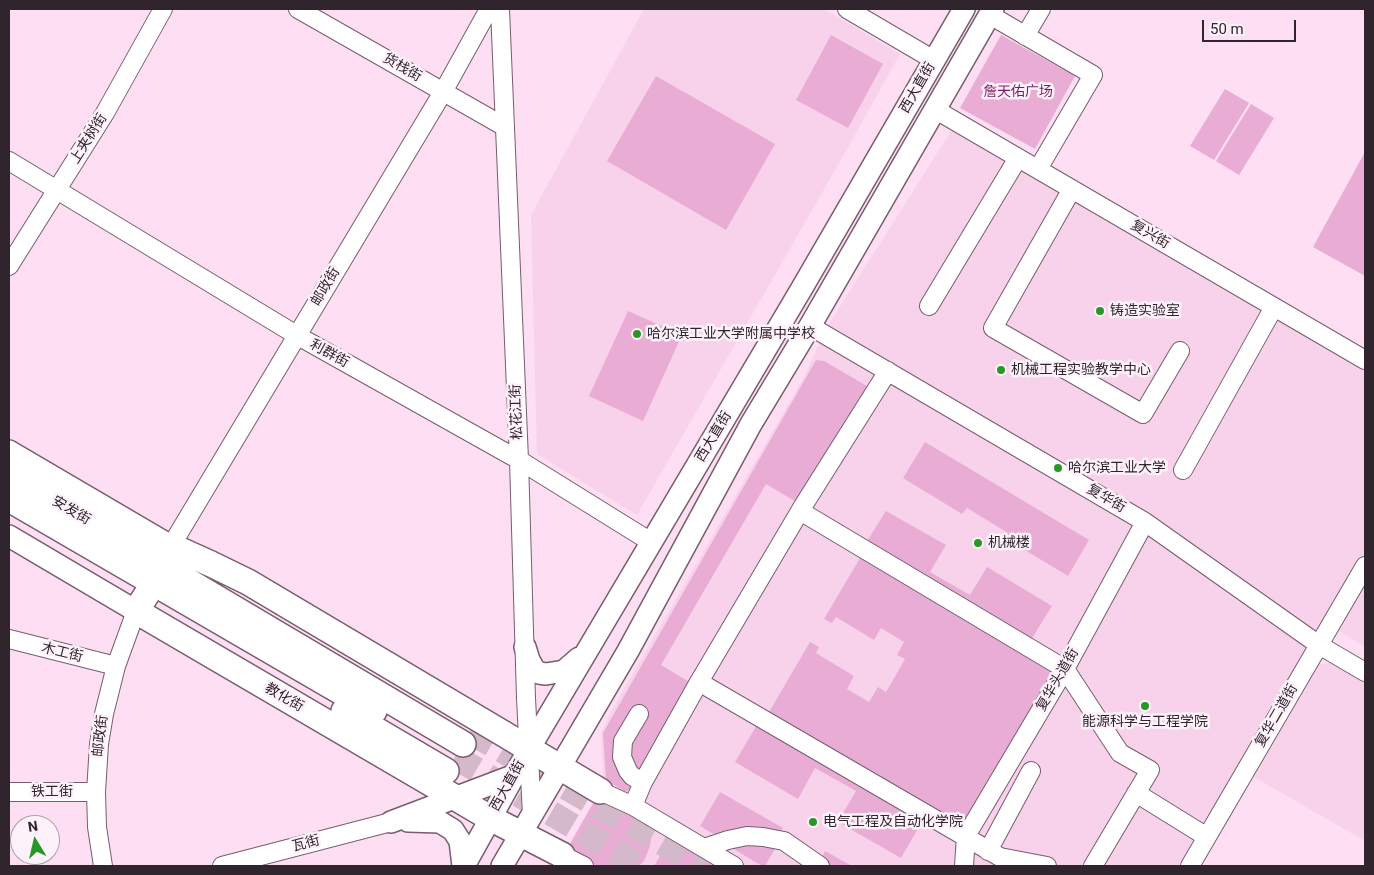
<!DOCTYPE html>
<meta charset="utf-8">
<style>
body{margin:0}
#map{position:relative;width:1374px;height:875px;overflow:hidden;background:#fddef2;font-family:Roboto,sans-serif}
canvas{display:block}
.frame{position:absolute;inset:0;border:10px solid #30252d;pointer-events:none}
.north{position:absolute;left:10px;top:815px;width:50px;height:50px;box-sizing:border-box;background:#fef2fa;border:1px solid #aca0a8;border-radius:50%;rotate:351deg;font-size:14px;font-weight:700;line-height:20px;text-align:center;color:#30252d}
.north::after{content:'';display:block;margin:auto;width:18px;height:22px;background:#279827;clip-path:polygon(50% 0,100% 100%,50% 72%,0 100%)}
.scale{position:absolute;left:1202px;top:20px;width:94px;height:22px;box-sizing:border-box;border:2px solid #30252d;border-top:0;padding-left:6px;font-size:15px;line-height:18px;white-space:nowrap;color:#30252d;-webkit-text-stroke:4px #fef2fa;paint-order:stroke}
</style>
<div id="map">
<canvas width="1374" height="875"></canvas>
<div class="frame"></div>
<div class="north">N</div>
<div class="scale">50 m</div>
</div>
<script>
const context = document.querySelector('canvas').getContext('2d');
context.lineJoin = 'round';
function fill(path, color) { context.fillStyle = color; context.fill(path, 'evenodd'); }
const poly = rows => new Path2D(rows.map(r => 'M' + r).join(''));
function stroke(path, color, width, dash) { context.strokeStyle = color; context.lineWidth = width; context.lineCap = dash ? 'butt' : 'round'; context.setLineDash(dash || []); context.stroke(path); }
function drawText(font, color, halo, rows, align = 'center') {
  context.font = font + ' Roboto,"Noto Sans SC",sans-serif'; context.lineWidth = 5; context.setLineDash([]); context.textBaseline = 'middle'; context.strokeStyle = halo; context.fillStyle = color; for (const [text, x, y, turn = 0] of rows) {
    context.save(); context.translate(x, y); context.rotate((+turn || 0) * Math.PI / 180); context.textAlign = isNaN(turn) ? turn : align; if (halo) context.strokeText(text, 0, 0); context.fillText(text, 0, 0); context.restore();
  }
}
fill(poly([
 [644,9,824,9,900,54,842,158,637,515,537,454,531,215],
 [955,125,1365,369,1365,560,1202,825,1178,866,546,866,562,855,599,794,603,781,601,734,609,715,804,377,827,327],
 [1365,584,1365,647,1339,631],
 [1336,662,1365,679,1365,841,1254,777,1319,665]
]), '#f8d2eb');
fill(poly([
 [831,35,883,64,848,128,796,100],
 [1001,35,1075,76,1035,149,960,108],
 [656,76,775,144,726,230,607,161],
 [1225,89,1249,103,1214,160,1190,146],
 [1251,104,1274,118,1239,175,1216,161],
 [1365,152,1365,276,1313,247],
 [628,311,682,335,643,421,589,396],
 [816,360,824,361,867,386,798,503,766,484,661,665,691,683,635,787,625,792,606,780,603,733],
 [925,442,1089,540,1068,576,1005,538,1008,533,967,508,962,514,903,478],
 [886,511,946,545,930,572,970,595,987,567,1052,606,1029,643,864,546],
 [863,553,1049,665,1055,677,962,827,765,719,810,642,819,647,816,653,854,676,847,689,869,702,878,687,886,692,905,659,897,655,904,642,881,628,874,640,836,617,832,623,824,619],
 [758,723,923,820,901,858,838,822,856,791,815,768,798,799,735,762],
 [720,792,783,828,780,833,717,836,700,826],
 [601,796,648,823,651,839,650,846,644,861,639,866,597,866,570,850,569,846,596,798],
 [671,837,720,866,654,866],
 [744,842,776,847,765,866,762,866,727,845],
 [825,851,852,866,828,866,822,857]
]), '#e9add5');
stroke(poly([
 [470,732,702,866],
 [455,757,641,866]
]), '#d4b9cb', 25, [25, 12]);
const minor = poly([
 [298,9,505,127],
 [500,9,519,460,526,698,532,815],
 [847,9,934,60],
 [990,15,1093,75,1038,169],
 [1025,36,1041,9],
 [936,110,1365,360],
 [9,161,298,336,519,460,651,542],
 [1072,189,993,328,1143,414,1180,351],
 [9,266,105,113,163,9],
 [929,306,1018,158],
 [810,326,1145,522,1319,645,1365,672],
 [1183,470,1274,307],
 [800,511,1065,669,1120,753,1150,770,1093,866],
 [171,546,443,92,489,9],
 [9,639,116,666],
 [699,682,803,506,888,371],
 [639,714,623,741,622,757,628,771,632,776,643,782],
 [600,791,633,806,734,866],
 [9,792,96,792],
 [1136,793,1207,837],
 [633,806,643,782,699,682,1000,857,1047,866],
 [966,836,1065,669,1145,522],
 [704,848,728,840,747,836,763,837,784,841,820,866],
 [988,851,1031,771],
 [562,855,584,866],
 [103,866,97,827,96,792,99,744,104,714,116,666,136,611],
 [222,866,391,822],
 [964,866,966,836],
 [1190,866,1365,566]
]);
const major = poly([
 [9,451,171,546],
 [9,536,136,611],
 [525,647,529,660,534,669,539,673,546,674,564,671,579,658],
 [408,821,440,822,453,830,460,841,463,866],
 [391,822,515,775],
 [464,866,529,749,802,288,964,9],
 [502,866,628,651,751,424,810,326,993,9]
]);
const highway = poly([
 [9,475,463,744],
 [9,499,374,711],
 [171,546,211,564,248,582,600,791],
 [154,583,136,611,490,818,562,855],
 [344,711,446,771]
]);
stroke(minor, '#775d6e', 20);
stroke(major, '#775d6e', 24);
stroke(highway, '#775d6e', 28);
stroke(minor, '#fff', 18);
stroke(major, '#fff', 21);
stroke(highway, '#fff', 25);
for (const [x, y, r, color] of [
 [1100,311,5,"#279827"],
 [637,334,5,"#279827"],
 [1001,370,5,"#279827"],
 [1058,468,5,"#279827"],
 [978,543,5,"#279827"],
 [1145,706,5,"#279827"],
 [813,822,5,"#279827"]
]) { const dot = new Path2D(); dot.arc(x, y, r, 0, 2 * Math.PI); context.fillStyle = color; context.fill(dot); stroke(dot, '#fef2fa', 2); }
drawText('14px', '#30252d', '#fef2fa', [
 ["货栈街",402,68,30],
 ["西大直街",918,88,-60],
 ["上夹树街",89,139,-58],
 ["复兴街",1150,235,30],
 ["邮政街",326,287,-59],
 ["利群街",329,354,29],
 ["松花江街",517,412,-92],
 ["西大直街",714,437,-59],
 ["复华街",1106,499,30],
 ["安发街",71,511,30],
 ["木工街",62,653,14],
 ["复华头道街",1058,680,-60],
 ["教化街",284,698,30],
 ["复华二道街",1277,716,-60],
 ["邮政街",101,736,-83],
 ["西大直街",508,786,-61],
 ["铁工街",52,792],
 ["瓦街",306,844,-15]
]);
drawText('14px', '#791b64', '#fef2fa', [
 ["詹天佑广场",1018,92]
]);
drawText('14px', '#30252d', '#fef2fa', [
 ["铸造实验室",1110,311],
 ["哈尔滨工业大学附属中学校",647,334],
 ["机械工程实验教学中心",1011,370],
 ["哈尔滨工业大学",1068,468],
 ["机械楼",988,543],
 ["能源科学与工程学院",1145,722,"center"],
 ["电气工程及自动化学院",823,822]
], 'left');
</script>
